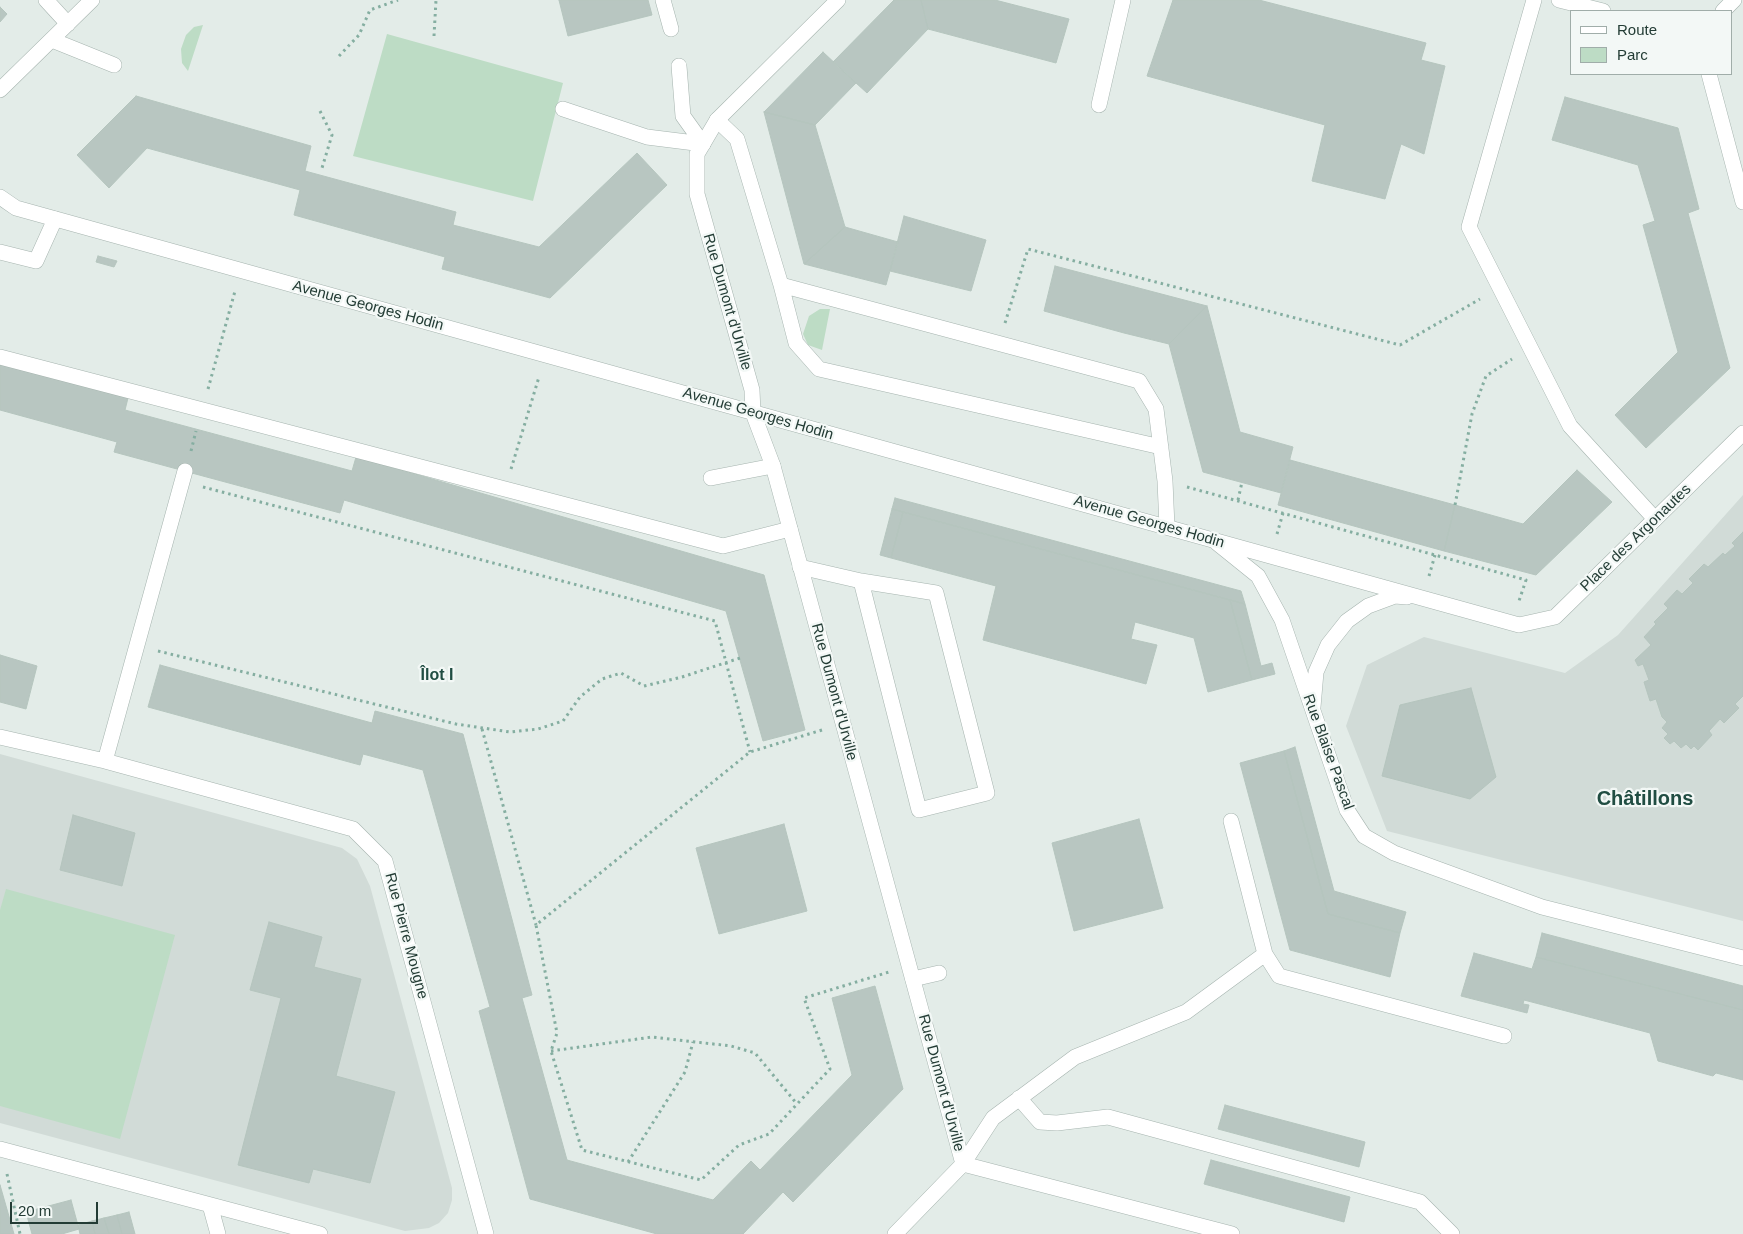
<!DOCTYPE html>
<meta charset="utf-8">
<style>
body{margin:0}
#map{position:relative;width:1743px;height:1234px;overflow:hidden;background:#e3ece8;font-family:Arial,sans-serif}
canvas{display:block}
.legend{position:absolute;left:1570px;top:10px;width:162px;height:65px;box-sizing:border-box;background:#f3f8f6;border:1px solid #a0ada9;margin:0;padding:6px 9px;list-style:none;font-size:15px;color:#233c35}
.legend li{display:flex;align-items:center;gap:10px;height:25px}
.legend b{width:25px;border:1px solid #a0ada9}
.scale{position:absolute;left:10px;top:1202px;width:88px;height:22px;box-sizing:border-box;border:2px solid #233c35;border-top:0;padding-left:6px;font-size:15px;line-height:18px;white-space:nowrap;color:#233c35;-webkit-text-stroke:4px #f3f8f6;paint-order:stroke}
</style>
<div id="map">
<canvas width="1743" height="1234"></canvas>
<ul class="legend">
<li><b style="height:6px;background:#fff"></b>Route</li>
<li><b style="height:14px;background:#bddcc5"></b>Parc</li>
</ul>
<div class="scale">20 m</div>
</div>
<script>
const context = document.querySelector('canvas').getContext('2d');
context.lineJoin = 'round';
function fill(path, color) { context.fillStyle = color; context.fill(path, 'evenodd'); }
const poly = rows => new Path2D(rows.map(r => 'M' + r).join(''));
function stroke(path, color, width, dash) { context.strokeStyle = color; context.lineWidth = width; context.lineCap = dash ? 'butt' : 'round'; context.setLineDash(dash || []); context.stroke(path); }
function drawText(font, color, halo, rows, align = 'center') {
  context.font = font + ' Arial,sans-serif'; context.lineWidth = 4.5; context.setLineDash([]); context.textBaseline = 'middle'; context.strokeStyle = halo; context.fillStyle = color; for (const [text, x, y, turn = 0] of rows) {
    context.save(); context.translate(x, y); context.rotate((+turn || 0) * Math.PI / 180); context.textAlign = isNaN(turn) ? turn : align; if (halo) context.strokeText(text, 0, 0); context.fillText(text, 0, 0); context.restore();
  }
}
fill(poly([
 [1743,495,1743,921,1387,831,1346,726,1367,665,1424,637,1565,673,1618,635],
 [0,754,342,848,357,859,370,886,452,1188,452,1200,448,1213,439,1223,429,1228,405,1231,0,1123]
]), '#d1dbd7');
fill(poly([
 [203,25,188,71,182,63,181,49,186,35,194,27],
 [387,34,563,83,533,201,353,156],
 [820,309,830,309,822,350,808,345,803,334,809,316],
 [6,889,175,935,120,1139,0,1106,0,910]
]), '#bddcc5');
const building = poly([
 [559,0,648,0,652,15,568,36,559,0],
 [894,0,921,0,928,29,867,93,833,62,894,0],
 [921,0,995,0,1069,19,1056,63,928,29,921,0],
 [1173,0,1259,0,1426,43,1421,60,1445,66,1424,154,1401,144,1385,199,1312,181,1325,125,1147,76,1173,0],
 [0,7,7,14,0,22,0,7],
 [823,52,856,83,815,125,764,112,823,52],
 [136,96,311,146,305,171,456,212,453,225,539,247,637,153,667,185,550,298,442,269,445,257,294,215,300,190,147,148,109,188,77,155,136,96],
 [1565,97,1678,128,1699,209,1688,213,1730,368,1646,448,1615,415,1678,352,1643,225,1655,221,1638,165,1552,140,1565,97],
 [764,112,815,125,845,227,804,264,764,112],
 [904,216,986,240,971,291,890,271,904,216],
 [845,227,898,242,886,285,804,264,845,227],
 [98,256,117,261,114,267,96,262,98,256],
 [1055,266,1207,306,1169,344,1124,333,1044,311,1055,266],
 [1207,306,1240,432,1293,447,1281,493,1203,472,1169,344,1207,306],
 [0,362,128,398,125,410,352,471,356,457,764,575,805,730,763,741,726,611,344,500,340,513,114,452,117,442,0,410,0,362],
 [1290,460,1455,505,1444,551,1278,505,1290,460],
 [1577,470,1612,502,1536,575,1444,551,1455,505,1523,524,1577,470],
 [895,498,1241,591,1245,604,892,509,895,498],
 [892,509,903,512,891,558,880,555,892,509],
 [903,512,1230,600,1252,680,1208,692,1194,638,1135,622,1131,639,1157,645,1146,684,983,640,996,586,891,558,903,512],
 [1743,532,1743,696,1735,704,1739,708,1724,723,1720,719,1709,731,1712,735,1698,750,1694,746,1691,749,1686,744,1681,748,1674,741,1670,744,1664,738,1668,734,1662,728,1667,722,1662,717,1656,699,1650,701,1644,682,1649,680,1643,664,1638,666,1635,660,1651,645,1644,637,1656,624,1654,622,1668,608,1664,604,1677,590,1682,594,1693,583,1689,579,1704,564,1708,567,1723,553,1725,555,1735,546,1732,543,1743,532],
 [1230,600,1245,604,1261,666,1272,663,1275,674,1252,680,1230,600],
 [0,655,37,666,26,709,0,702,0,655],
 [160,665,372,723,375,711,463,734,532,995,522,998,567,1160,713,1200,751,1161,760,1170,852,1075,832,998,875,986,903,1089,793,1202,783,1192,743,1234,657,1234,530,1199,479,1011,490,1007,423,770,363,754,360,765,148,707,160,665],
 [1471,688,1496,777,1470,799,1382,776,1400,705,1471,688],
 [1295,747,1334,891,1406,912,1400,933,1328,914,1284,751,1295,747],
 [1284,751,1328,914,1400,933,1390,977,1290,950,1240,763,1284,751],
 [73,815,135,833,122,886,60,870,73,815],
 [1139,819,1163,908,1074,931,1052,843,1139,819],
 [784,824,807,911,719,934,696,848,784,824],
 [269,922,322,937,314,967,361,979,336,1076,395,1092,370,1183,313,1169,309,1183,238,1165,281,998,250,990,269,922],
 [1542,933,1743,986,1743,1010,1536,957,1542,933],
 [1474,953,1532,969,1536,957,1743,1010,1743,1080,1716,1073,1713,1076,1658,1061,1650,1033,1524,1000,1523,1004,1529,1005,1527,1013,1461,996,1474,953],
 [1225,1105,1365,1142,1359,1167,1218,1129,1225,1105],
 [1211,1160,1350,1197,1344,1222,1204,1184,1211,1160],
 [0,1185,14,1234,0,1234,0,1185],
 [71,1200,79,1229,62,1234,32,1234,26,1212,71,1200],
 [129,1212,135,1234,122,1234,117,1215,129,1212],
 [117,1215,122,1234,109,1234,104,1218,117,1215],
 [104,1218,109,1234,95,1234,92,1221,104,1218],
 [92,1221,95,1234,80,1234,78,1225,92,1221]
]);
fill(building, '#b8c6c1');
stroke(building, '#b5c5be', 1);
const lane = poly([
 [663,0,671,29],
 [1534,0,1469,227,1570,426,1655,519],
 [52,40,114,65],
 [679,66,683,116,703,144],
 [1099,105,1123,0],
 [563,109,647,137,703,144],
 [717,120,737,139,781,285,1139,381,1156,409,1165,481,1167,527],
 [0,252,36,261,55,219],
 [781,285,796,343,819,369,1161,447],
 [0,357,723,546,790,529],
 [711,478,773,466],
 [800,567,861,581,919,810,987,793,936,593,861,581],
 [1231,821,1265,954,1279,976,1504,1036],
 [913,979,939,973],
 [1019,1098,1040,1122,1057,1123,1108,1117,1420,1202,1452,1234],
 [963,1164,993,1118,1075,1057,1186,1012,1265,954]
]);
const street = poly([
 [46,0,68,24],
 [838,0,717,120,697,154,697,194,752,390,753,413,773,466,963,1164,1232,1234],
 [1559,0,1603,11],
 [1723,11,1734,0],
 [1709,74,1743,202],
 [0,90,92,0],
 [0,197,16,208,1519,625,1555,617,1743,433],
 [1217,543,1258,576,1282,620,1347,810,1364,836,1394,853,1542,907,1743,958],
 [1313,707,1316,672,1328,645,1347,621,1368,606,1395,596,1407,597],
 [0,737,105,761,353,829,385,861,486,1234],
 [105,761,185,471],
 [0,1149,320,1234],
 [210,1205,218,1234],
 [895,1234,963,1164]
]);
stroke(lane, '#a6b4af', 16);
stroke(street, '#a6b4af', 16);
stroke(poly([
 [434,36,436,0],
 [339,56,359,35,370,10,398,0],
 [320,111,332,135,322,168],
 [1005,323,1028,249,1400,345,1480,299],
 [208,389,235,291],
 [191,451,196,431],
 [511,469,539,377],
 [203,487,715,621,750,752],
 [1187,487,1526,580,1519,601],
 [1238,500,1242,482],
 [1455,505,1472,414,1486,376,1512,359],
 [1277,534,1283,513],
 [1429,576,1435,555],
 [158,651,456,724,510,732,538,729,563,721,580,697,602,679,621,673,644,686,682,677,740,658],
 [482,729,536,925],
 [822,730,750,752,536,925,557,1033,551,1051,582,1150,701,1180,739,1145,769,1134,830,1069,804,998,889,972],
 [551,1051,652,1037,731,1046,755,1053,797,1104],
 [628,1162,685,1072,693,1042],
 [7,1174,20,1234]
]), '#85aea1', 3, [2.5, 4]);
stroke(lane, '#fff', 15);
stroke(street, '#fff', 15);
drawText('15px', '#233c35', '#f3f8f6', [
 ["Rue Dumont d'Urville",727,302,74],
 ["Avenue Georges Hodin",368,306,15],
 ["Avenue Georges Hodin",758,414,16],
 ["Avenue Georges Hodin",1149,522,16],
 ["Place des Argonautes",1636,538,-44],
 ["Rue Dumont d'Urville",834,692,75],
 ["Rue Blaise Pascal",1328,752,70],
 ["Rue Pierre Mougne",406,936,75],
 ["Rue Dumont d'Urville",941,1083,75]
]);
drawText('bold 16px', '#204d42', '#f3f8f6', [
 ["Îlot I",437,676]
]);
drawText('bold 20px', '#204d42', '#f3f8f6', [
 ["Châtillons",1645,799]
]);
</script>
